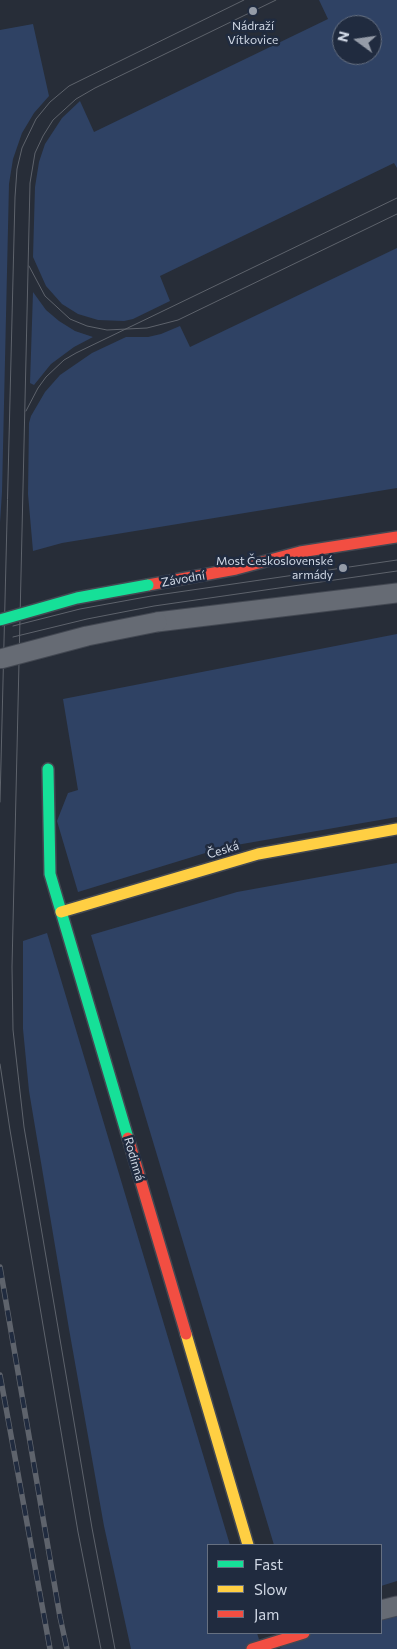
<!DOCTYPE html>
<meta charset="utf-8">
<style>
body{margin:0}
#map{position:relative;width:397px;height:1649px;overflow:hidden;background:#272d38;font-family:Commissioner,sans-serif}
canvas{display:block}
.legend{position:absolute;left:207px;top:1544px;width:175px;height:90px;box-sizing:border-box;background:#202b3f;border:1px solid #667081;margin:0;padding:6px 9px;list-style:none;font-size:15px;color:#d0d8e5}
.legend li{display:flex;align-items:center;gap:10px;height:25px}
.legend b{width:25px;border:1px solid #667081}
.north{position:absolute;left:332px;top:15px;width:50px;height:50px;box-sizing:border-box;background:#202b3f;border:1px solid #667081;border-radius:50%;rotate:284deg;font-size:14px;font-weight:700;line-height:20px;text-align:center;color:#d0d8e5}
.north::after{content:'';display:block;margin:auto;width:18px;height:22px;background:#959ca8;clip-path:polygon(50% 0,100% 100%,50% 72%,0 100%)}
</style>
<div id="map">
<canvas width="397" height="1649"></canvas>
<ul class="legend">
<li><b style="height:6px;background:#16e098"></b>Fast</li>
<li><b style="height:6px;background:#ffcf43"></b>Slow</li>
<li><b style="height:6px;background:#f24e42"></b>Jam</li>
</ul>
<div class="north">N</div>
</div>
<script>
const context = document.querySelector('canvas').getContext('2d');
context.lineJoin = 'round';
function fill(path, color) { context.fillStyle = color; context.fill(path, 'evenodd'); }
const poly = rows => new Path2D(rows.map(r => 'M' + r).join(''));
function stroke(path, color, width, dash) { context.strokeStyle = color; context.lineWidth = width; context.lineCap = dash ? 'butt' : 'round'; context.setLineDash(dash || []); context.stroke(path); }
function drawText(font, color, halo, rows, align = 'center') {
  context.font = font + ' Commissioner,sans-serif'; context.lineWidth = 5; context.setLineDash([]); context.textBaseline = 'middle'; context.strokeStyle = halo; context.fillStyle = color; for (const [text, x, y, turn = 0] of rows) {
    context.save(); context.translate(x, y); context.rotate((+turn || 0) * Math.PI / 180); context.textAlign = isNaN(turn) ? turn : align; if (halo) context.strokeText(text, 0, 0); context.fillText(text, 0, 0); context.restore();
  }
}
fill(poly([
 [319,0,397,0,397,168,394,163,160,276,170,301,133,319,124,321,98,320,78,314,62,304,46,286,33,257,35,187,39,162,45,144,62,118,80,101,94,132,328,19],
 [342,25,372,25,372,55,342,55],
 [33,24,49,96,34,113,22,133,13,159,9,184,2,492,0,523,0,30],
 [397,248,397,488,62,543,33,551,28,494,29,423,31,416,45,392,60,375,92,353,126,337,148,337,161,334,180,326,190,347],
 [33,292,46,310,59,321,75,331,93,337,74,347,51,364,34,385,30,383],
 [397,634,397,817,225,847,78,892,57,821,68,793,78,790,63,699],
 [397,863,397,1581,381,1586,381,1545,274,1545,91,935,237,892],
 [47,933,230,1545,208,1545,208,1633,257,1633,262,1649,131,1649,104,1526,69,1329,29,1091,23,1029,23,941],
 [397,1605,397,1649,279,1649,304,1633,381,1633,381,1610]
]), '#2f4264');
const street = poly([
 [157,622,397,593],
 [381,1610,397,1606]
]);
const fast = poly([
 [48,769,50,874,128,1138]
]);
const slow = poly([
 [61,912,258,854,397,829],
 [186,1334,248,1545]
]);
const jam = poly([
 [148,585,236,569,300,552,397,537],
 [128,1138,186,1334],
 [252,1649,304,1633]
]);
stroke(street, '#434852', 21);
stroke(fast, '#434852', 14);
stroke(slow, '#434852', 14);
stroke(jam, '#434852', 14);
stroke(street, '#666b74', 19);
stroke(fast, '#16e098', 11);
stroke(slow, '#ffcf43', 11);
stroke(jam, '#f24e42', 11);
stroke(poly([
 [29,266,45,296,70,319,87,326,107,330,147,328,178,320,397,214],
 [26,411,38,388,46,377,64,360,76,353,397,198],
 [13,626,80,609,151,596,397,560],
 [13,637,87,619,154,606,397,571],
 [0,802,15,197,17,169,22,148,36,119,50,102,69,86,244,0],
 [0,1064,10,1130,78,1532,101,1649],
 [115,1649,92,1528,24,1127,13,1030,12,967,30,183,35,153,43,136,53,120,76,99,95,88,276,0]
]), '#5e636c', 1);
const rail = poly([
 [0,1267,60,1617,67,1649],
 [0,1375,50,1649]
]);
stroke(rail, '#5e636c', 5.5);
stroke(rail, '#202b3f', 4, [11]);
const streetBridge = poly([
 [0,659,87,636,157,622]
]);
const fastBridge = poly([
 [0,620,77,598,148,585]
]);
stroke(streetBridge, '#434852', 21, []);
stroke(fastBridge, '#434852', 14, []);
stroke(streetBridge, '#666b74', 19);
stroke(fastBridge, '#16e098', 11);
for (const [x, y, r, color] of [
 [253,11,5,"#959ca8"],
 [343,568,5,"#959ca8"]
]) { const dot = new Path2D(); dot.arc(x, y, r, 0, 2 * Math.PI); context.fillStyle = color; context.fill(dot); stroke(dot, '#202b3f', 2); }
drawText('12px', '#d0d8e5', '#202b3f', [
 ["Nádraží",253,26],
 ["Vítkovice",253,40],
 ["Most Československé",333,561,"right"],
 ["armády",333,575,"right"]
]);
drawText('12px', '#d0d8e5', '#202b3f', [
 ["Závodní",183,579,-10],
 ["Česká",223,850,-17],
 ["Rodinná",134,1159,74]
]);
</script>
